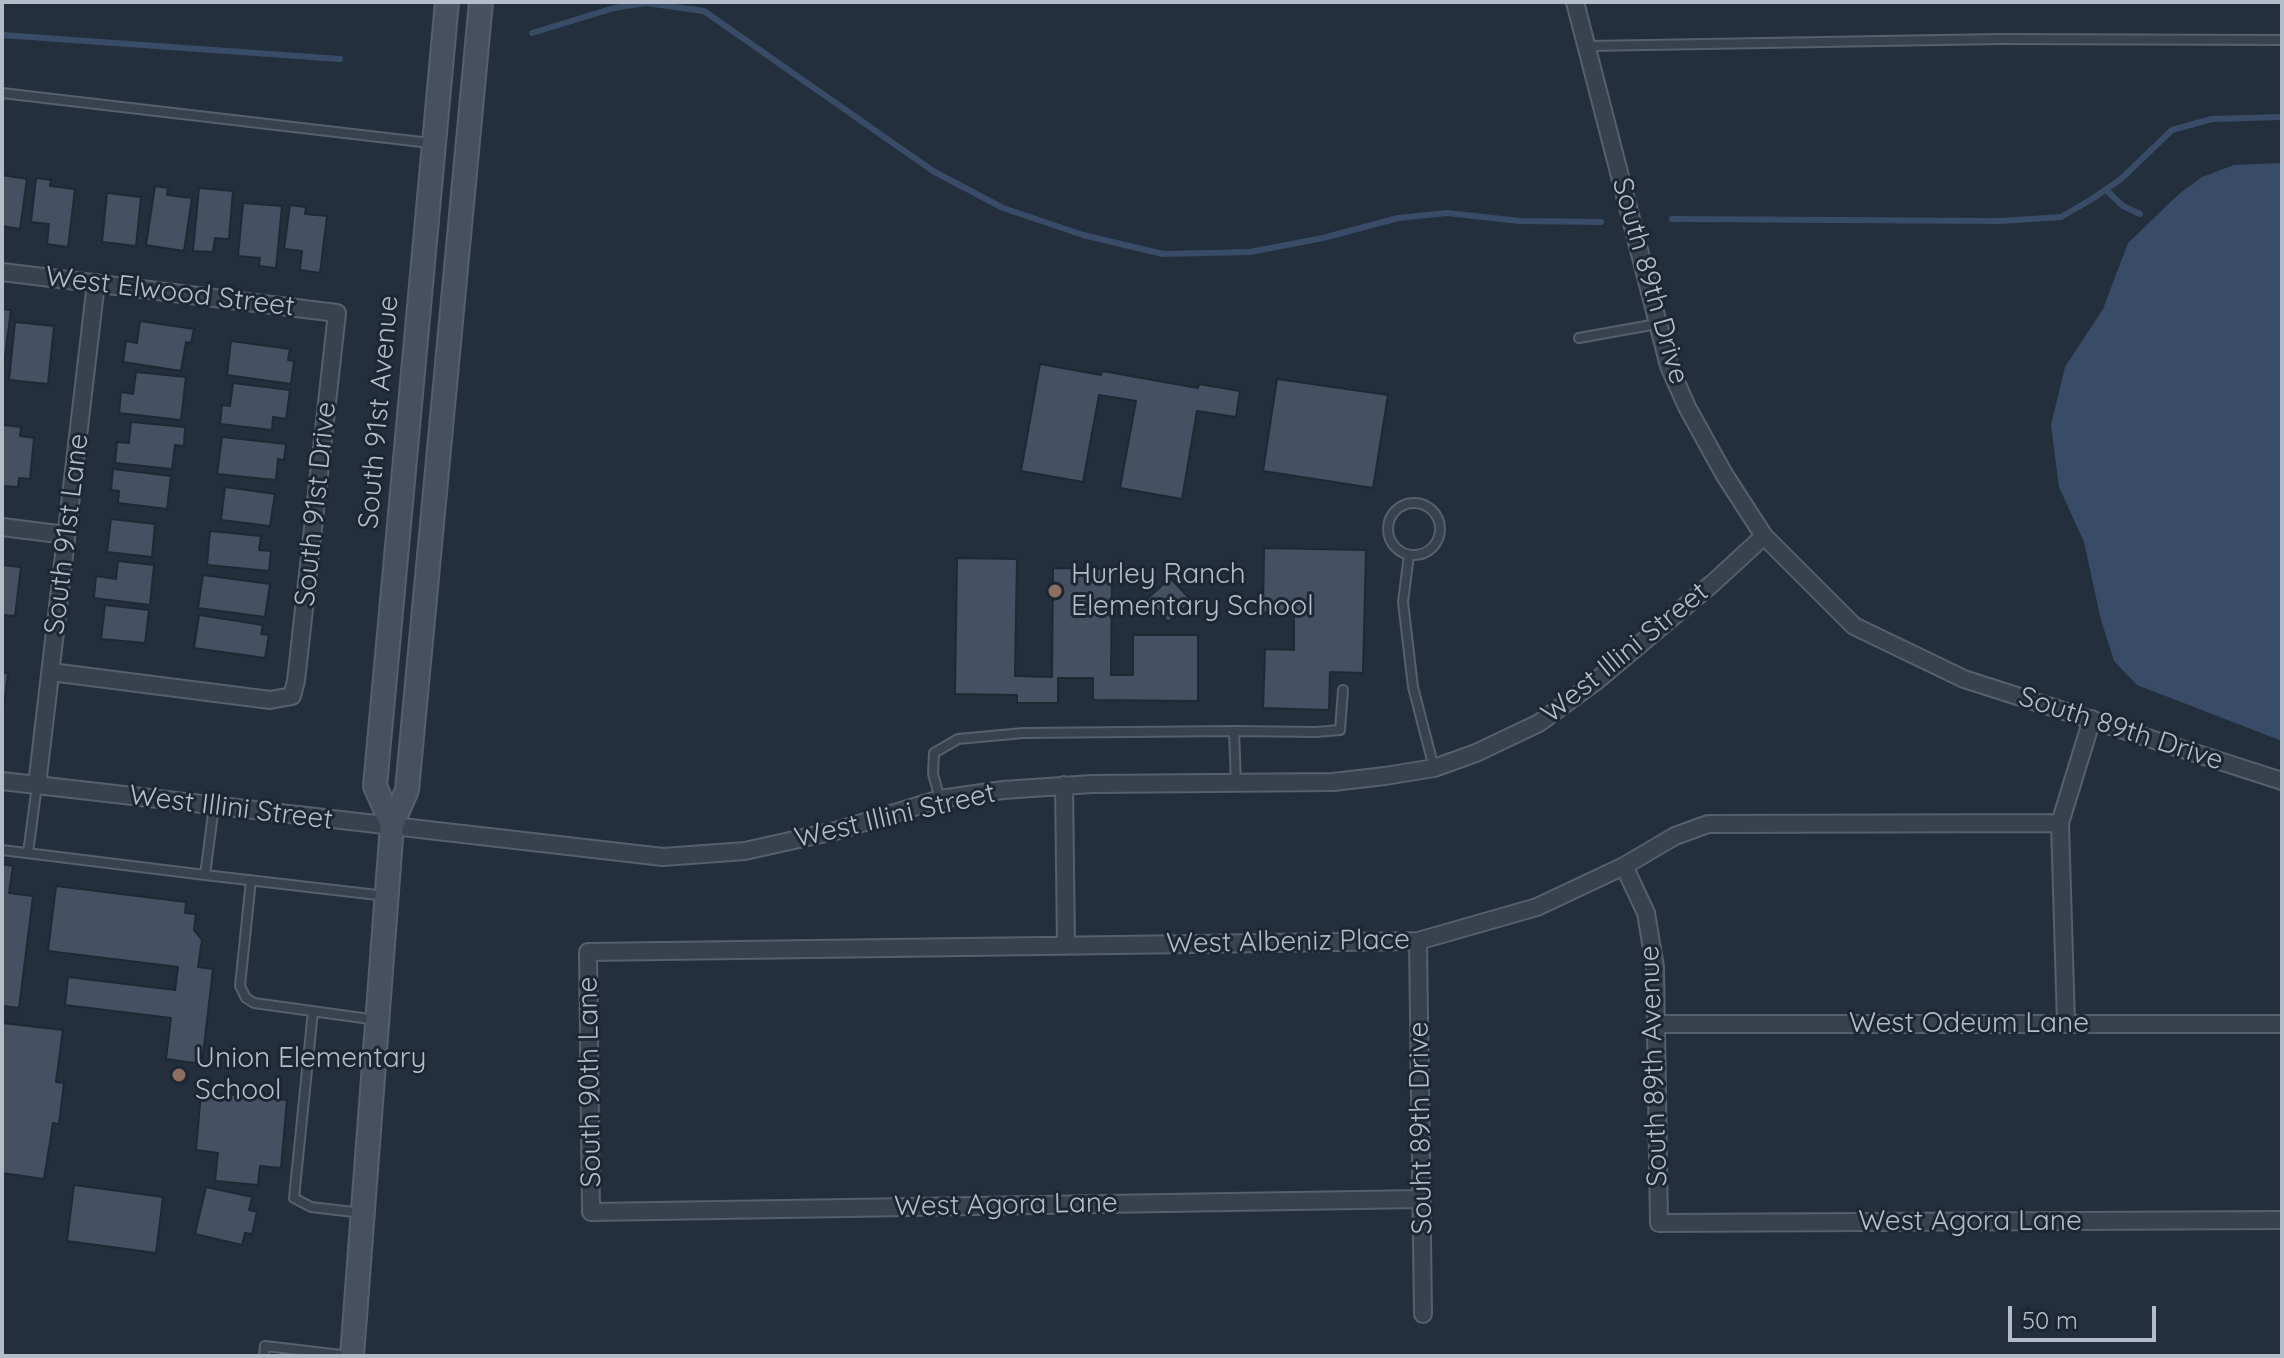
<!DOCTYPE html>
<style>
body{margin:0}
#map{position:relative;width:2284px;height:1358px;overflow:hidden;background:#242f3e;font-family:Quicksand,sans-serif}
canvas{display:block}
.frame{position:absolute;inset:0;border:4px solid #b4bcc9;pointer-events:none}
.scale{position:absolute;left:2008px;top:1306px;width:148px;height:36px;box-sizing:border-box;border:4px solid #b4bcc9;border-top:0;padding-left:10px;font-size:24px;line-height:28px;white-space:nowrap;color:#b4bcc9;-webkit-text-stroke:6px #1d2633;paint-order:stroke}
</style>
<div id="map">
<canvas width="2284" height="1358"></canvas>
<div class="frame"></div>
<div class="scale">50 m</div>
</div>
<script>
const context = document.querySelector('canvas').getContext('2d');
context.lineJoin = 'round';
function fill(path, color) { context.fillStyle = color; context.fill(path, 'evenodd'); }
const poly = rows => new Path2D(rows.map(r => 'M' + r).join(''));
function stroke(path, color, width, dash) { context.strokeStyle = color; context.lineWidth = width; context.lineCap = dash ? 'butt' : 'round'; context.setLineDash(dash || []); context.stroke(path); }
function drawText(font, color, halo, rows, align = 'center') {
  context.font = font + ' Quicksand,sans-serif'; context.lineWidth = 6; context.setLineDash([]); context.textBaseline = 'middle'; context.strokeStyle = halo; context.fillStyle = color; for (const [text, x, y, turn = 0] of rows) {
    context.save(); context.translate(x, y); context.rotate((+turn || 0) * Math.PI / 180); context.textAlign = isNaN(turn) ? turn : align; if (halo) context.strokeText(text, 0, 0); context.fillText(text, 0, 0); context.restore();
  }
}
fill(poly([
 [2282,163,2282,741,2137,685,2114,661,2101,620,2084,542,2059,487,2051,425,2065,367,2103,309,2128,243,2179,194,2202,177,2234,165]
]), '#394c67');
stroke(poly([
 [532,33,614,8,646,3,704,11,933,171,1003,208,1083,235,1163,254,1250,252,1323,238,1398,218,1447,213,1520,221,1601,222],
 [2,35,340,59],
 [2106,190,2123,206,2140,214],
 [1672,219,2000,221,2061,217,2092,199,2121,179,2172,130,2212,119,2282,117]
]), '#394c67', 6);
const building = poly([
 [2,175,27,179,20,229,2,226,2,175],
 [36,178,51,180,50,186,75,189,68,247,47,244,49,224,31,222,36,178],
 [155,186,168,188,167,195,192,198,184,251,146,245,155,186],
 [199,188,233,191,229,239,215,238,213,252,193,251,199,188],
 [107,193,141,197,136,246,102,242,107,193],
 [243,203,282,206,276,268,259,266,260,258,238,256,243,203],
 [290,205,306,207,305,214,327,216,320,273,300,270,302,251,284,249,290,205],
 [2,309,11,310,4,364,2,363,2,309],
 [140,321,194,329,191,343,186,342,181,371,123,362,126,341,137,343,140,321],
 [15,322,54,326,48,384,9,380,15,322],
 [231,341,290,349,288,360,294,361,291,384,227,375,231,341],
 [1040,364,1101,375,1102,371,1198,388,1199,384,1240,391,1236,417,1197,411,1182,499,1120,488,1136,401,1099,395,1083,482,1021,471,1040,364],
 [136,372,186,377,181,420,119,413,121,392,133,394,136,372],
 [1277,379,1388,395,1373,488,1263,471,1277,379],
 [233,383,290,390,286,419,273,417,272,430,220,424,222,405,230,406,233,383],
 [131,422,185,427,184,446,175,445,172,469,115,463,117,442,129,443,131,422],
 [3,425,21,427,20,436,34,438,30,479,19,478,18,487,2,486,3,425],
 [222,437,286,444,284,460,278,459,276,480,217,474,222,437],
 [113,469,171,476,167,509,118,503,119,491,111,490,113,469],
 [225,487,275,494,270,526,221,520,225,487],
 [111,519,155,524,152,557,107,552,111,519],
 [210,531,261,536,259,550,271,551,269,571,207,565,210,531],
 [1264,548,1366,550,1363,673,1330,672,1329,710,1263,708,1265,649,1294,650,1294,613,1263,612,1264,548],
 [957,558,1017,559,1015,676,1052,677,1053,568,1112,569,1111,675,1133,675,1133,635,1198,635,1198,701,1093,700,1093,678,1058,678,1058,703,1017,703,1017,695,955,694,957,558],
 [118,561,154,565,150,605,94,598,96,576,116,579,118,561],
 [2,565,21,567,15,616,2,615,2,565],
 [203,575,270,584,265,617,198,608,203,575],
 [1170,578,1192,601,1168,622,1147,599,1170,578],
 [105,605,149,610,145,643,101,639,105,605],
 [199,615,263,625,261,634,269,635,265,658,194,648,199,615],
 [2,673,8,673,2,723,2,673],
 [2,864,13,866,9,893,33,896,19,1008,2,1006,2,864],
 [56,886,186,902,185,913,196,914,194,930,202,940,198,967,213,969,202,1064,166,1059,171,1018,65,1005,68,977,175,990,178,967,48,951,56,886],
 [2,1023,63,1030,56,1082,64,1083,59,1124,53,1123,44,1179,2,1173,2,1023],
 [201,1092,287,1100,281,1168,260,1166,258,1185,215,1181,218,1153,196,1150,201,1092],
 [74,1185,163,1197,156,1253,67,1241,74,1185],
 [206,1187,252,1197,249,1210,257,1212,252,1234,245,1233,242,1245,195,1234,206,1187]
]);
fill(building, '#455162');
stroke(building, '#1f2835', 2);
const service = poly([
 [1587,46,2000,39,2282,40],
 [2,93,430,143],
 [1579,338,1657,324],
 '1388 529a26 26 0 1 1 52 0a26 26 0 1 1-52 0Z',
 [1409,555,1403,602,1413,687,1434,768],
 [1234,731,1316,732,1340,730,1343,690],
 [940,799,933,774,934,753,958,739,1023,733,1234,731,1236,783],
 [2,850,205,875,214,806],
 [28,853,37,785],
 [205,875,386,896],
 [251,880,240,986,246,998,254,1003,377,1020],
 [313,1011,294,1198,311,1207,362,1213],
 [264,1356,265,1346,350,1356]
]);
const minor = poly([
 [1575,2,1669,366,1687,407,1724,474,1764,536,1854,626,1964,679,2282,781],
 [2,272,337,313,296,681,292,696,270,700,51,672],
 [2,527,66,535],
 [2,781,663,857,745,851,839,830,940,799,1003,790,1092,784,1333,782,1385,776,1434,768,1476,753,1539,723,1595,682,1713,583,1764,536],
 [37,785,96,283],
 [1064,785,1066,946],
 [1624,866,1646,913,1655,967,1659,1223,2282,1220],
 [1418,941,1423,1314],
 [1656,1024,2282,1024],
 [2066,1024,2060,823,2092,719],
 [1421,1199,591,1212,588,952,1418,941,1537,907,1624,866,1675,836,1708,824,2060,823]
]);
const secondary = poly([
 [392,825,375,786,447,2],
 [352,1356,392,825,407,790,481,2]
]);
stroke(service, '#565f6c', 12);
stroke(minor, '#565f6c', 20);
stroke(secondary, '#565f6c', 26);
stroke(service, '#38414e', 8);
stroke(minor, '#38414e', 16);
stroke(secondary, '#465061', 22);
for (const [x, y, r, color] of [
 [1055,591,8,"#8d6e63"],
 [179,1075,8,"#8d6e63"]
]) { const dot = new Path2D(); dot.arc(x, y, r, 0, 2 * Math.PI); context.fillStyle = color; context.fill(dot); stroke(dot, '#1d2633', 3); }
drawText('28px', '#b4bcc9', '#1d2633', [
 ["South 89th Drive",1650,281,74],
 ["West Elwood Street",170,292,7],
 ["South 91st Avenue",379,412,-85],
 ["South 91st Drive",316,504,-84],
 ["South 91st Lane",67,534,-83],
 ["West Illini Street",1625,653,-39],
 ["South 89th Drive",2121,729,18],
 ["West Illini Street",231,808,7],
 ["West Illini Street",895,816,-13],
 ["West Albeniz Place",1288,942,-1],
 ["West Odeum Lane",1969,1024],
 ["South 89th Avenue",1654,1066,-92],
 ["South 90th Lane",590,1082,-91],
 ["Souht 89th Drive",1421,1128,-91],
 ["West Agora Lane",1006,1205,-1],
 ["West Agora Lane",1970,1222]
]);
drawText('28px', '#b4bcc9', '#1d2633', [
 ["Hurley Ranch",1071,575],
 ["Elementary School",1071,607],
 ["Union Elementary",195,1059],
 ["School",195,1091]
], 'left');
</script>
